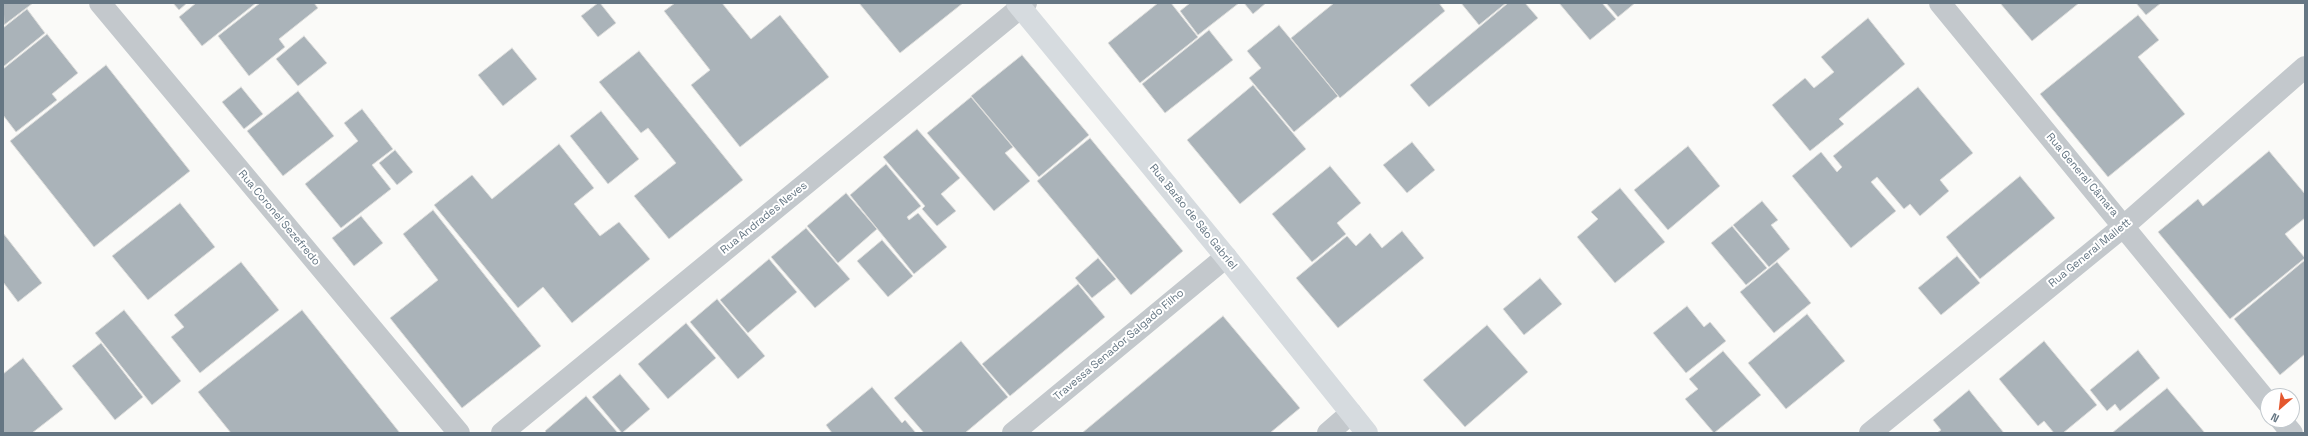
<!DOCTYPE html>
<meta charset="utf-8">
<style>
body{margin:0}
#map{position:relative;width:2308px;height:436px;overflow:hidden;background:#fafaf8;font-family:"Space Grotesk",sans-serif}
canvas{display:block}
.frame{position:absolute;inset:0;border:4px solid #657683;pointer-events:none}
.north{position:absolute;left:2260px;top:388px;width:40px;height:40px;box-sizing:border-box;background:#fff;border:1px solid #c1c8cd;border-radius:50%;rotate:208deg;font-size:11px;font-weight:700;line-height:16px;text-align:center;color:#657683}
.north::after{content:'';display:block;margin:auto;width:14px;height:18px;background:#e4572e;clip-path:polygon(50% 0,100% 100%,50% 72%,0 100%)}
</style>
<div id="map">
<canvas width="2308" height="436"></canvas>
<div class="frame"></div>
<div class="north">N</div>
</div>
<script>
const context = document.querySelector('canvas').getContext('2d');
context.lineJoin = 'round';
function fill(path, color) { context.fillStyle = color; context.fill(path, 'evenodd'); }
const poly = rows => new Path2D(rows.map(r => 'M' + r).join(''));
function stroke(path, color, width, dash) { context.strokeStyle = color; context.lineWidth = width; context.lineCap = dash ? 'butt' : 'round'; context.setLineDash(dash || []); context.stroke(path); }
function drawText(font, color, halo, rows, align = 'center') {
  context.font = font + ' "Space Grotesk",sans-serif'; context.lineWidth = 4; context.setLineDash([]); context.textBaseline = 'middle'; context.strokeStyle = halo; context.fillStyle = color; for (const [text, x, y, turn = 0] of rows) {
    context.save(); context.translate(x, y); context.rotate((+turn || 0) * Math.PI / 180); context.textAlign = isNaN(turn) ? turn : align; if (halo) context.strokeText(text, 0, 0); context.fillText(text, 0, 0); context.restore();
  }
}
const building = poly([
 [3,3,33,3,4,25,3,3],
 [173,3,187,3,179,10,173,3],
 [196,3,256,3,202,46,179,17,196,3],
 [260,3,314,3,318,8,279,39,285,47,249,76,218,36,260,3],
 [598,3,600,3,616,23,598,37,581,16,598,3],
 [675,3,722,3,751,39,780,15,829,77,740,147,691,85,710,70,664,11,675,3],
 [859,3,963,3,900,53,859,3],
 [1158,3,1171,3,1198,37,1140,83,1108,43,1158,3],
 [1190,3,1239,3,1198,35,1180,11,1190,3],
 [1244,3,1266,3,1253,14,1244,3],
 [1334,3,1439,3,1445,11,1340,98,1291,38,1334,3],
 [1461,3,1506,3,1479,25,1461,3],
 [1508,3,1525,3,1538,18,1429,107,1410,85,1508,3],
 [1559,3,1602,3,1616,19,1590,40,1559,3],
 [1606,3,1635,3,1618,17,1606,3],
 [2000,3,2079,3,2032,41,2000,3],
 [2136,3,2161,3,2146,15,2136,3],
 [27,9,45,33,3,67,3,28,27,9],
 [2138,15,2159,40,2138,57,2185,114,2108,177,2040,94,2138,15],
 [1868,18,1905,64,1839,119,1844,124,1810,151,1772,105,1805,78,1814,88,1834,72,1821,57,1868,18],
 [1279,25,1338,96,1294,132,1249,78,1261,68,1247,51,1279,25],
 [1209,30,1233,60,1165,113,1142,84,1209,30],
 [47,34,78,73,52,94,57,100,16,132,3,115,3,69,47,34],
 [304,36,327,63,298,86,276,59,304,36],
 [512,48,537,79,503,106,478,75,512,48],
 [639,51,743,180,669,239,634,196,676,163,648,128,641,133,599,82,639,51],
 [1022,55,1089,135,1039,177,971,96,1022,55],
 [106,65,190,171,94,247,10,141,106,65],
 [1253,85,1306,149,1240,204,1187,140,1253,85],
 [241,87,263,114,244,129,222,102,241,87],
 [1918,87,1973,153,1940,180,1949,191,1920,216,1910,204,1904,209,1877,177,1871,182,1896,211,1851,248,1792,176,1821,152,1837,172,1842,167,1833,156,1918,87],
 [298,91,334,136,283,176,247,131,298,91],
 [971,97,1013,147,1005,153,1030,181,994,211,927,133,971,97],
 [362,109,393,149,372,165,391,189,341,228,305,184,358,141,344,123,362,109],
 [601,111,639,159,608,184,570,136,601,111],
 [917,129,960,178,941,194,956,211,937,226,922,209,925,206,883,157,917,129],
 [1090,138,1183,251,1131,295,1037,181,1090,138],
 [1412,142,1435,170,1407,193,1383,165,1412,142],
 [559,144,594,188,574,204,600,236,619,222,650,259,572,323,543,287,518,308,434,205,472,175,492,199,559,144],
 [1688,146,1720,186,1668,230,1634,190,1688,146],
 [395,150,413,172,397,185,379,163,395,150],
 [2269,151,2305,194,2305,218,2285,234,2305,258,2230,319,2158,232,2198,199,2203,206,2269,151],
 [886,164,921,206,907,217,909,220,918,213,947,247,914,274,850,195,886,164],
 [1330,166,1361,203,1337,223,1346,234,1312,262,1272,214,1330,166],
 [2020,176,2055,218,1980,279,1946,237,2020,176],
 [1620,188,1665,242,1615,283,1577,237,1598,219,1591,212,1620,188],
 [846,193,877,229,838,263,807,226,846,193],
 [1762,201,1778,220,1771,225,1790,249,1769,267,1733,225,1762,201],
 [180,203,215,247,148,300,112,256,180,203],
 [433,210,541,346,462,408,390,318,438,280,403,234,433,210],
 [361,216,383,243,354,266,332,238,361,216],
 [1732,226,1767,268,1746,285,1711,243,1732,226],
 [806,228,850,279,815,308,771,257,806,228],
 [1402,231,1424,258,1338,328,1296,278,1347,236,1356,246,1370,233,1382,248,1402,231],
 [3,233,42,283,18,302,3,282,3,233],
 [882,240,913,276,888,297,857,261,882,240],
 [1957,256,1980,283,1941,315,1918,288,1957,256],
 [1098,258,1116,279,1092,298,1075,278,1098,258],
 [769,259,797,292,748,333,720,300,769,259],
 [2305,260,2305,354,2280,375,2234,319,2305,260],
 [241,262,279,310,200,373,171,337,184,327,174,315,241,262],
 [1777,262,1811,303,1774,333,1740,292,1777,262],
 [1540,278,1562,304,1524,335,1503,309,1540,278],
 [1078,284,1105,317,1010,396,982,364,1078,284],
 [717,299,765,356,738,379,690,322,717,299],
 [1687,306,1704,327,1710,322,1726,341,1686,373,1653,333,1687,306],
 [124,310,181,381,152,405,95,333,124,310],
 [302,310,400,433,231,433,198,392,302,310],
 [1807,314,1845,361,1786,409,1748,363,1807,314],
 [1223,316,1300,408,1270,433,1082,433,1223,316],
 [686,323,716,358,668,399,638,364,686,323],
 [1487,325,1528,372,1465,427,1423,380,1487,325],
 [961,341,1008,397,965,433,924,433,894,398,961,341],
 [2044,341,2097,405,2063,433,2054,433,2044,421,2038,426,1999,379,2044,341],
 [101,343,143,397,115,420,72,366,101,343],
 [2138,350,2160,378,2120,411,2115,404,2107,411,2090,390,2138,350],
 [1723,351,1761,395,1714,433,1685,399,1698,389,1689,379,1723,351],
 [23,358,63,409,32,433,3,433,3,374,23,358],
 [620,374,650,409,622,433,592,397,620,374],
 [872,387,902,423,905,420,916,433,832,433,826,425,872,387],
 [2167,388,2205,433,2112,433,2167,388],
 [1969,390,2004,433,1937,433,1941,430,1933,420,1969,390],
 [586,396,618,433,547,433,545,431,586,396]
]);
fill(building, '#aab3b9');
stroke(building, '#dcdcda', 1);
stroke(poly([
 [100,3,459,433],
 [1940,3,2268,403],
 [2281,420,2292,433],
 [502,433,1026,3],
 [1013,433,1226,257],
 [1328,433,1351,413],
 [1870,433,2124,226,2305,67]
]), '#c3c8cc', 22);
stroke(poly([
 [1017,3,1226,257,1367,433]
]), '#d6dbdf', 22);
drawText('11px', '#657683', '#fff', [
 ["Rua General Câmara",2082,175,50],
 ["Rua Barão de São Gabriel",1193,217,51],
 ["Rua Coronel Sezefredo",279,218,50],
 ["Rua Andrades Neves",764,218,-39],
 ["Rua General Mallett",2090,253,-39],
 ["Travessa Senador Salgado Filho",1119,345,-40]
]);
</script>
